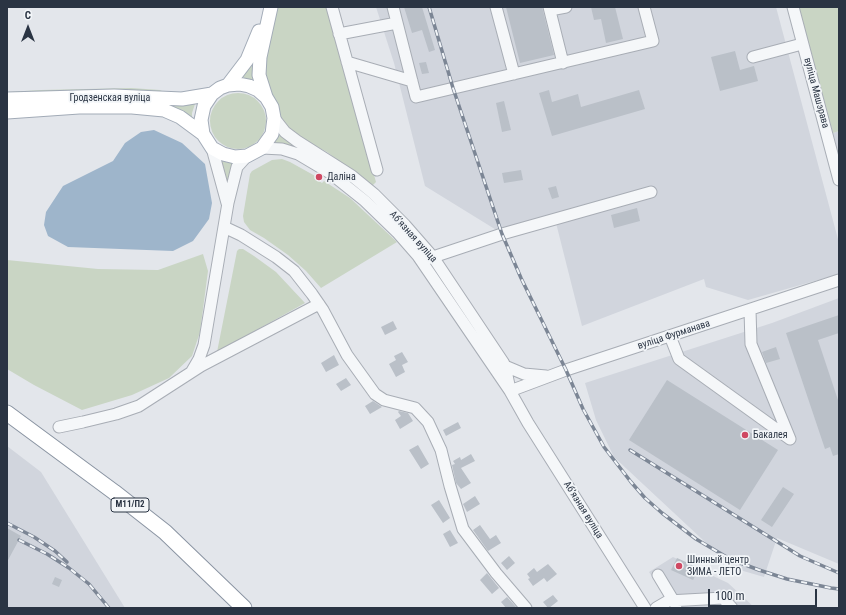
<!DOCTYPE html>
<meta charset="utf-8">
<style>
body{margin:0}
#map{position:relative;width:846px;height:615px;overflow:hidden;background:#e3e6eb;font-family:"Roboto Condensed",sans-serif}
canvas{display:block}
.frame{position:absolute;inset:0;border:8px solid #2a3443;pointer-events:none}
.north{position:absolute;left:8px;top:8px;width:40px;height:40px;-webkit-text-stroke:3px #f2f5f8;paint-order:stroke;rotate:0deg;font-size:11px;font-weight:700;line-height:16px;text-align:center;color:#2a3443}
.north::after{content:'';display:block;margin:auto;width:14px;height:18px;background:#2a3443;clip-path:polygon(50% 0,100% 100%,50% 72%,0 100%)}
.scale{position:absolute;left:708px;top:589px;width:109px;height:18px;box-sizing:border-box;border:2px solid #2a3443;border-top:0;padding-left:5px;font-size:12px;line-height:14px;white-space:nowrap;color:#2a3443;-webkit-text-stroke:3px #f2f5f8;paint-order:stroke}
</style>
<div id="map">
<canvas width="846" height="615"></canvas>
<div class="frame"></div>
<div class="north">С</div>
<div class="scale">100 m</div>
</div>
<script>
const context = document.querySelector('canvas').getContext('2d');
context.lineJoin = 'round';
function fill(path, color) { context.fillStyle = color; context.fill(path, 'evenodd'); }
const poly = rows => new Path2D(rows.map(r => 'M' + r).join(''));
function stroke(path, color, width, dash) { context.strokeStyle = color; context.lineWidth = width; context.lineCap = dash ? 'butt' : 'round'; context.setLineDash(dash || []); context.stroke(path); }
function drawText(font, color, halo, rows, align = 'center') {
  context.font = font + ' "Roboto Condensed",sans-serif'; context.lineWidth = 3.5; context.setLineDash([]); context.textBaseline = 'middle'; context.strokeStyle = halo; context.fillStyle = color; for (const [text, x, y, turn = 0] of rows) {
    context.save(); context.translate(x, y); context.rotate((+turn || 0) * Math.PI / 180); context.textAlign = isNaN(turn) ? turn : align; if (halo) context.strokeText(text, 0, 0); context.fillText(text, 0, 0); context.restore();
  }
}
fill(poly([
 [376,7,776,7,839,243,839,274,748,300,706,287,704,279,582,326,554,215,498,231,425,186,394,63],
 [839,131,839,155,833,133],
 [839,298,839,564,777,538,764,577,733,568,614,457,596,420,585,383,772,323],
 [7,446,41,472,125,608,7,608],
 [673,557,728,583,755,608,673,608,649,572]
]), '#d1d5dd');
fill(poly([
 [278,7,327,7,376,182,372,186,327,152,297,136,283,123,266,84,264,61,266,48],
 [799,7,839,7,839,131,833,133],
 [257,49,255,82,240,76],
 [131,88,160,90,164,92,7,95,7,92,41,90],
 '210 121a28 28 0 1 1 56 0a28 28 0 1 1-56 0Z',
 [196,101,192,113,192,119,177,109,168,105,168,103],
 [277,128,350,179,372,198,371,199,288,145,281,143,270,143],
 [282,159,290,162,317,177,316,179,322,183,324,181,350,198,397,242,321,288,306,271,288,255,264,238,250,230,244,222,243,216,250,174,252,171,272,160],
 [219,160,229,163,235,163,229,192,226,177],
 [239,249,243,249,254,256,276,272,305,303,217,352,237,251],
 [203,254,208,271,200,332,192,356,169,378,132,395,82,410,34,385,7,369,7,260,98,269,158,270]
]), '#c9d5c4');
fill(poly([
 [154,130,182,143,205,164,212,203,209,219,193,241,173,251,68,247,48,236,44,225,46,212,63,186,113,161,125,143,141,132]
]), '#9eb5cb');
fill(poly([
 [404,7,422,7,435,50,429,52,422,30,412,33],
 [506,7,542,7,554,55,520,63],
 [591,7,615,7,623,39,606,43,601,19,594,20],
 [735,51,740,70,754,66,758,81,720,91,711,57],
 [426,62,429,73,422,74,419,63],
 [549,90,552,102,578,94,581,107,639,90,645,109,552,136,539,93],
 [504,101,511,130,502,132,496,103],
 [521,170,523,180,504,183,502,173],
 [556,186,559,197,552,199,548,188],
 [637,208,640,221,614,228,611,215],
 [839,315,839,333,818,340,839,403,839,454,833,456,830,447,825,449,786,333],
 [393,321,397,329,385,335,381,327],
 [776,347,780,359,766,363,762,352],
 [402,352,408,362,402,365,405,372,396,377,389,364,396,360,394,356],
 [334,355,339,365,326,372,321,363],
 [346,378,351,385,341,391,336,384],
 [667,380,778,450,740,510,629,440],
 [373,401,382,407,370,414,365,406],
 [399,411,408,413,413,421,400,429,395,420,401,416,398,412],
 [458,422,461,428,446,436,443,430],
 [418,445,429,464,421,469,409,450],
 [471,454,475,461,461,468,471,483,461,489,456,483,452,465,455,464,453,461,460,457,461,460],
 [783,487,794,494,772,527,761,520],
 [475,496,480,504,467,512,463,504],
 [439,500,450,518,443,523,431,505],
 [480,525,490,539,496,535,501,543,488,551,473,530],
 [7,528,21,536,7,562],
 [450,530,458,543,450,547,443,534],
 [509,556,515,563,507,570,501,563],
 [677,558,699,568,693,580,671,570],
 [548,564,557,574,547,582,544,578,533,586,528,579,530,578,527,574,534,568,537,572],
 [487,573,499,588,492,594,480,580],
 [55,577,62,580,59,587,52,584],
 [553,595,558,601,549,608,548,608,543,602],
 [507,597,517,608,506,608,501,602]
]), '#bac0c8');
const minor = poly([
 [332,7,377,170],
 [393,7,416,97,653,41,644,7],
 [496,7,514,74],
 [549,7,563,63],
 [793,7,839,180],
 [550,10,566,7],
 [339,34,397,23],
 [753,57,802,44],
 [347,62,412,81],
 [274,118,285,132,297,141,352,176,374,194,405,225,433,257,503,362,505,366,509,385],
 [212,148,227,203],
 [262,148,282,149,298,154,330,173,365,201,397,232,418,256,510,391,528,423,645,608],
 [224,227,241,235,276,257,294,271,312,294,323,310,347,355,375,394,384,400,415,408,428,422,441,450,450,486,463,529,496,573,526,608],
 [427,259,502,234,651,192],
 [750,310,751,344,790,439],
 [670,336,679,359,790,439],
 [505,366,524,374,546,376],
 [192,371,199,359,204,345,228,203,237,167,247,156],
 [510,391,566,370,839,280],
 [59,427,83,422,116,414,139,406,201,366,319,304],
 [658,575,676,605],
 [656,608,668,601,723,598,732,608]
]);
const major = poly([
 [228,85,247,60,259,31],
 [266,97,258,90,249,86,239,84,228,85,220,88,212,94,204,106,201,120,203,134,212,148,223,154,235,157,247,156,262,148,272,134,274,118,272,107,266,97,259,75,260,57,271,7],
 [7,99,114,96,182,99,212,94],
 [7,112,79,107,132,107,164,110,180,117,203,134]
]);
const highway = poly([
 [7,413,114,492,165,532,244,608]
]);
stroke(minor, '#a8adb5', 13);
stroke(major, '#a2abb7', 15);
stroke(highway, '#8a94a2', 17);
stroke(minor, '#f5f7f9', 11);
stroke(major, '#fff', 13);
stroke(highway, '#fff', 15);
const rail = poly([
 [429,7,453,88,502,234,521,278,566,370,583,409,604,447,631,482,645,498,662,513,696,539,730,559,759,570,787,579,831,588,839,589],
 [630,450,800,556,839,573],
 [7,523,34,537,55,551,67,562],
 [19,540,47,554,69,568,89,584,109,608]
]);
stroke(rail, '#7c8695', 3.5);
stroke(rail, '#f2f5f8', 2, [6]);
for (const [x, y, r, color] of [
 [319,177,4,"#cf4862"],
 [745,435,4,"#cf4862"],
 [679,566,4,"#cf4862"]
]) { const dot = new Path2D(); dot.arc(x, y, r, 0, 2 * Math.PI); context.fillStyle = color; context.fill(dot); stroke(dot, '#f2f5f8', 1.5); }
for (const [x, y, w] of [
 [130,505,38]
]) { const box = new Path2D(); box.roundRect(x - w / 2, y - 7, w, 14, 3); context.fillStyle = '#f2f5f8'; context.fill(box); stroke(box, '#2a3443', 1); }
drawText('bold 9px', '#2a3443', null, [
 ["М11/П2",130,505]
]);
drawText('10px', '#2a3443', '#f2f5f8', [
 ["вуліца Машэрава",816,93,75],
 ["Гродзенская вуліца",110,98],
 ["Абʼязная вуліца",413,237,48],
 ["вуліца Фурманава",674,335,-18],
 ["Абʼязная вуліца",583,510,58]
]);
drawText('10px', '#2a3443', '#f2f5f8', [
 ["Даліна",327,177],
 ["Бакалея",753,435],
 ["Шинный центр",687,560],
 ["ЗИМА - ЛЕТО",687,572]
], 'left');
</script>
